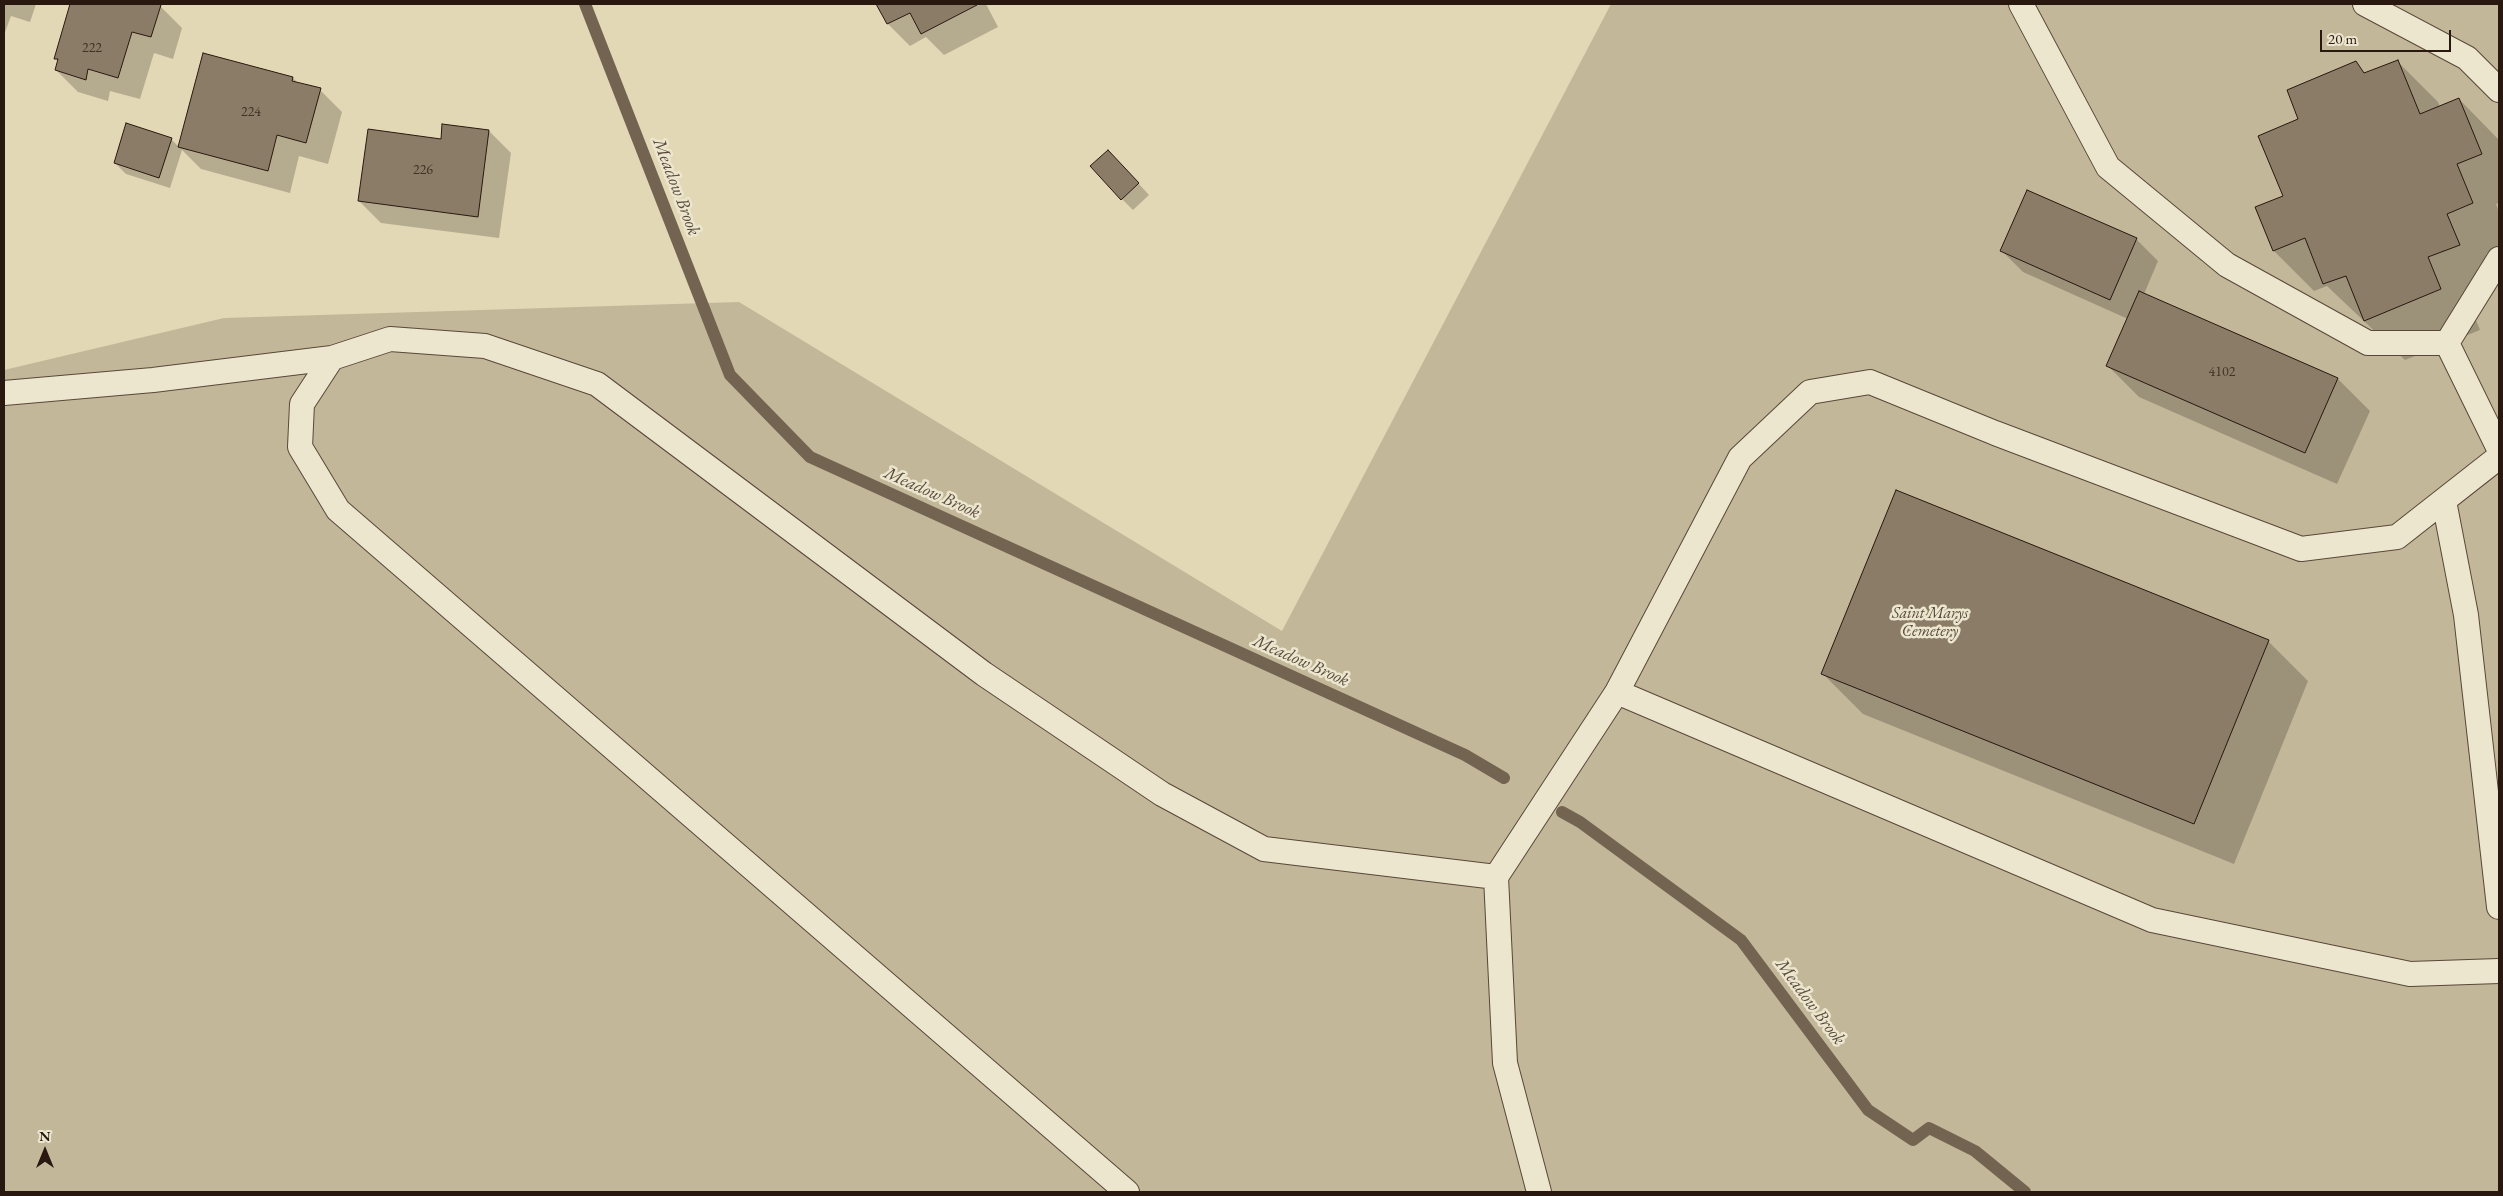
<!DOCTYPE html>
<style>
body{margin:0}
#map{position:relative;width:2503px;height:1196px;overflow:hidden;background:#e3d8b5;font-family:"EB Garamond",serif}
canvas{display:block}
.frame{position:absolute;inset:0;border:5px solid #291810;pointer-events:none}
.north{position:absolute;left:20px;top:1126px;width:50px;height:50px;-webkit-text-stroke:4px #ede6cf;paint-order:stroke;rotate:0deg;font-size:14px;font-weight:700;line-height:20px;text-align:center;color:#291810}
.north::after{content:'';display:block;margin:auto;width:18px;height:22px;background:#291810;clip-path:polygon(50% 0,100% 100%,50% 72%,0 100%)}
.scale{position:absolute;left:2320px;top:30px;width:131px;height:22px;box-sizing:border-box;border:2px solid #291810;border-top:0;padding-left:6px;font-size:15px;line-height:18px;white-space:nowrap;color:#291810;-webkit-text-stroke:4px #ede6cf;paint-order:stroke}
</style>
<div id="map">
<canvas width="2503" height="1196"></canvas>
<div class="frame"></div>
<div class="north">N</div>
<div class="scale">20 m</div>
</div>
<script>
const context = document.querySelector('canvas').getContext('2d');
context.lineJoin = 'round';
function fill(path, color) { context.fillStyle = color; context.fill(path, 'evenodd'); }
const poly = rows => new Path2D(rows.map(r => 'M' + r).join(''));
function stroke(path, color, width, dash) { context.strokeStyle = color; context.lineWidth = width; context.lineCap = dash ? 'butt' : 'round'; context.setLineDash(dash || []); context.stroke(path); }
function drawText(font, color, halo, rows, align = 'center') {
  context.font = font + ' "EB Garamond",serif'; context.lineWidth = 5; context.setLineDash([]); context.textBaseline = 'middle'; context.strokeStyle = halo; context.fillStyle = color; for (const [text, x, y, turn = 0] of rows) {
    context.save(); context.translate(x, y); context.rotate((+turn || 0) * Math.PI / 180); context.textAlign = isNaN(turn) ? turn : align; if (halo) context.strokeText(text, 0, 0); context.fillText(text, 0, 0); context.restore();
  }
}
fill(poly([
 [1611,4,2499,4,2499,1192,4,1192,4,370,224,318,739,302,1282,631]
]), '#c3b799');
fill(poly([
 [4,4,36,4,30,22,11,16,4,35],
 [71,4,154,4,160,6,182,28,173,59,154,53,140,99,110,91,108,101,78,92,56,70,59,62,55,58],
 [878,4,986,4,998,27,944,55,926,37,910,46,888,24],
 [204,54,293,78,299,84,320,90,342,112,328,164,299,156,290,193,201,169,182,150,170,188,126,174,115,163,171,139,179,147],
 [2397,61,2438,102,2440,107,2459,99,2499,140,2499,203,2496,204,2499,212,2499,249,2486,254,2499,285,2467,298,2480,330,2405,360,2327,286,2314,291,2274,251,2256,208,2285,197,2300,120,2355,63,2366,74],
 [444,125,489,131,511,153,499,238,381,223,359,201,442,140],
 [1119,162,1149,195,1133,210,1122,199],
 [2028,191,2136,239,2158,261,2144,294,2338,379,2370,411,2337,484,2139,397,2108,366,2128,319,2023,272,2001,250],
 [2268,641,2308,681,2234,864,1863,714,1823,674]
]), '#0003');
stroke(poly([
 [585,4,730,375,810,457,1465,755,1504,778],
 [1562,812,1580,822,1741,940,1868,1110,1913,1140,1929,1128,1975,1151,2025,1192]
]), '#736451', 12);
const building = poly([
 [70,4,158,4,161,5,151,37,132,32,118,78,88,69,86,80,55,70,58,59,54,59,70,4],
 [876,4,976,4,977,5,921,34,910,13,887,24,876,4],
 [203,53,293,77,292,81,321,88,306,143,277,135,268,171,178,147,203,53],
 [2398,60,2420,114,2459,98,2482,154,2457,164,2473,203,2447,214,2460,245,2428,257,2441,289,2364,321,2346,276,2323,284,2305,238,2273,251,2255,207,2283,196,2258,136,2298,119,2287,90,2356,61,2364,73,2398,60],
 [126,123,172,138,159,178,114,163,126,123],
 [442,124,489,130,478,217,358,201,368,129,441,139,442,124],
 [1108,150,1139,183,1121,200,1090,166,1108,150],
 [2027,190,2137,238,2110,300,2000,251,2027,190],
 [2139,291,2338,378,2305,453,2106,366,2139,291],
 [1896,490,2269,640,2194,824,1821,674,1896,490]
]);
fill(building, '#8a7c66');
stroke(building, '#291810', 1);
const service = poly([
 [2021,4,2108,167,2227,265,2368,343,2447,343],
 [2365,4,2467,58,2499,90],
 [2447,343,2499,449],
 [2447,343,2499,259],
 [4,393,153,380,332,358],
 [2499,457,2397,537,2301,549,1995,433,1870,382,1810,392,1740,458,1617,692,2152,920,2410,974,2499,971],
 [2444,501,2466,615,2499,907],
 [1127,1192,338,510,300,447,302,404,332,358,390,339,485,346,597,384,984,674,1162,794,1264,849,1496,877],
 [1539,1192,1505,1063,1496,877,1617,692]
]);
stroke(service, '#584839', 26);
stroke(service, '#ede6cf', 24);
drawText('14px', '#413126', null, [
 ["222",92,48],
 ["224",251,112],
 ["226",423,170],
 ["4102",2222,372]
]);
drawText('italic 16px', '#574839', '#ede6cf', [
 ["Saint Marys",1930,614],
 ["Cemetery",1930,632]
]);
drawText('italic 18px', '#5a4b3c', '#ede6cf', [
 ["Meadow Brook",676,187,69],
 ["Meadow Brook",932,493,24],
 ["Meadow Brook",1301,661,24],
 ["Meadow Brook",1810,1002,53]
]);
</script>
